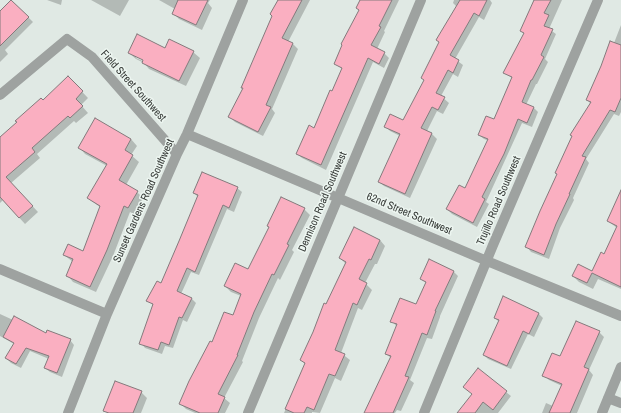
<!DOCTYPE html>
<style>
body{margin:0}
canvas{display:block;background:#e0e9e4}
</style>
<canvas width="621" height="413"></canvas>
<script>
const context = document.querySelector('canvas').getContext('2d');
context.lineJoin = 'round';
function fill(path, color) { context.fillStyle = color; context.fill(path, 'evenodd'); }
const poly = rows => new Path2D(rows.map(r => 'M' + r).join(''));
function stroke(path, color, width, dash) { context.strokeStyle = color; context.lineWidth = width; context.lineCap = dash ? 'butt' : 'round'; context.setLineDash(dash || []); context.stroke(path); }
function drawText(font, color, halo, rows, align = 'center') {
  context.font = font + ' "Archivo Narrow",sans-serif'; context.lineWidth = 3; context.setLineDash([]); context.textBaseline = 'middle'; context.strokeStyle = halo; context.fillStyle = color; for (const [text, x, y, turn = 0] of rows) {
    context.save(); context.translate(x, y); context.rotate((+turn || 0) * Math.PI / 180); context.textAlign = isNaN(turn) ? turn : align; if (halo) context.strokeText(text, 0, 0); context.fillText(text, 0, 0); context.restore();
  }
}
fill(poly([
 [47,0,62,0,61,5],
 [91,0,129,0,120,16],
 [159,0,210,0,208,3,212,8,202,30,179,19,173,13,175,9],
 [279,0,310,0,288,42,293,44,298,49,272,109,275,113,263,136,235,122,229,116,244,88],
 [361,0,399,0,384,31,385,32,377,49,384,53,389,58,384,68,373,62,326,170,302,158,297,154,315,129,343,70,335,63,360,10],
 [454,0,490,0,492,3,484,20,479,17,455,59,463,65,458,77,453,74,441,96,449,103,443,114,437,111,427,131,432,134,437,139,410,198,384,186,379,182,400,136,390,131,386,127,403,121,425,80,457,7,453,3],
 [535,0,562,0,549,29,556,34,545,59,548,62,537,84,536,84,526,105,534,108,538,112,532,127,522,123,486,202,489,204,477,227,452,214,447,209,465,190,489,141,484,139,479,135,494,120,513,79,504,72,524,34,521,31],
 [12,1,33,22,5,50,8,54,0,62,0,13],
 [621,25,621,112,619,116,614,114,586,159,589,163,573,198,574,200,560,228,549,259,531,252,527,247,591,104,587,100,614,43],
 [165,49,193,52,200,58,186,86,149,69,144,63,136,59,129,53],
 [136,56,148,61,147,63,136,58],
 [68,77,88,98,81,105,88,113,76,123,74,121,37,154,40,158,11,183,38,212,25,224,3,200,0,203,0,139,43,102],
 [131,139,137,146,131,155,139,162,126,185,137,192,143,198,134,214,130,212,113,256,96,292,73,282,67,275,73,262,64,255,84,252,101,208,88,198,107,166,85,154,79,147],
 [237,188,242,192,234,212,227,209,199,275,191,272,181,294,192,299,196,303,187,322,183,320,173,348,165,346,162,354,145,348,141,343,154,306,148,301,161,284,198,197,194,193],
 [621,197,621,289,598,279,593,289,579,282,573,276,593,273,605,255,617,228,608,221],
 [304,209,310,215,292,250,294,252,280,280,278,278,259,318,242,361,243,362,224,398,230,403,225,413,195,413,186,409,180,403,213,343,233,316,241,296,231,292,225,286,249,270],
 [355,228,380,240,385,246,377,264,375,264,365,283,372,290,362,310,358,308,341,353,350,360,341,381,335,378,320,413,312,412,312,413,284,413,305,364,301,360,346,264,340,258],
 [453,271,458,276,440,316,440,317,432,339,427,338,410,380,414,383,401,411,397,410,395,413,366,413,391,358,386,354,397,327,392,321,417,305,426,283,421,279],
 [538,313,543,318,534,337,528,334,511,369,488,359,484,355,499,322,495,318],
 [0,314,46,335,70,340,74,345,62,377,50,372,45,368,49,359,30,351,21,368,11,363,6,358,14,344,0,336],
 [599,332,604,337,589,370,593,375,577,413,542,413,546,403,553,406,562,386,549,380,544,375],
 [478,370,511,396,498,413,458,413,473,394],
 [141,392,147,398,141,413,107,413,104,410]
]), '#0003');
const building = poly([
 [11,0,29,17,0,46,0,11,11,0],
 [178,0,208,0,196,25,172,14,178,0],
 [278,0,302,0,282,38,293,43,266,105,271,107,258,132,228,117,243,88,241,88,272,16,270,14,278,0],
 [360,0,392,0,379,26,381,27,371,45,385,52,379,64,368,58,321,165,296,154,309,125,314,128,330,90,332,91,342,68,334,64,342,45,341,44,359,10,356,8,360,0],
 [460,0,487,0,479,16,474,13,450,55,459,60,453,73,448,70,436,93,445,97,438,110,432,107,421,128,432,133,405,194,378,182,400,134,384,127,390,114,403,120,424,80,421,78,439,42,436,40,460,0],
 [534,0,551,0,544,13,549,15,544,26,553,29,541,55,544,57,532,80,531,80,522,102,534,107,527,123,518,119,504,154,482,197,485,199,473,223,446,209,459,185,465,188,488,139,478,135,486,116,494,119,512,77,503,73,524,33,520,31,534,0],
 [137,34,165,48,169,39,194,51,179,81,142,63,143,60,128,53,137,34],
 [610,41,621,45,621,98,615,112,610,110,582,156,586,157,569,194,570,194,556,224,544,255,525,247,540,211,557,174,555,173,572,136,570,135,591,102,586,100,601,66,610,41],
 [68,76,83,91,76,99,83,106,70,118,68,116,32,148,35,152,6,177,33,206,19,218,0,197,0,137,17,122,15,121,41,98,43,100,68,76],
 [95,118,131,139,125,150,133,155,119,180,138,191,128,208,124,206,107,250,90,287,66,276,73,259,63,255,68,244,83,251,100,206,87,198,107,164,78,148,95,118],
 [202,172,238,187,229,208,223,205,195,272,187,268,177,291,192,298,182,318,179,317,169,345,161,342,158,350,139,344,153,304,146,301,157,281,161,283,179,241,198,195,193,193,202,172],
 [621,190,621,287,592,273,587,283,572,276,578,264,592,271,601,252,604,254,617,226,607,221,621,190],
 [281,197,305,208,287,244,289,245,274,275,272,274,254,312,237,355,238,355,218,394,225,397,218,413,200,413,179,404,189,381,210,341,212,342,224,312,233,315,241,294,224,286,235,263,248,269,269,227,267,226,281,197],
 [354,227,380,240,371,260,369,259,359,279,367,283,357,305,353,303,335,350,345,354,335,376,329,374,314,410,307,407,304,413,294,413,285,409,305,363,300,360,313,332,324,303,326,304,346,262,339,258,354,227],
 [429,259,454,271,435,311,436,311,427,335,422,333,405,376,409,377,393,413,364,413,391,356,385,354,397,324,390,322,400,298,416,304,426,282,420,279,429,259],
 [503,296,539,313,529,334,523,331,507,366,483,355,499,320,494,318,503,296],
 [14,316,46,333,47,330,71,339,57,373,44,368,49,356,26,348,16,364,5,358,14,343,3,337,14,316],
 [576,321,600,331,584,367,589,369,570,413,549,413,562,384,542,376,552,353,560,356,576,321],
 [478,368,507,391,493,410,483,402,475,413,457,413,472,394,463,387,478,368],
 [115,381,142,391,133,413,109,413,103,411,115,381]
]);
fill(building, '#faafc1');
stroke(building, '#847a7c', 1);
stroke(poly([
 [0,95,67,39,92,57,177,154],
 [187,134,487,261,621,316],
 [0,269,107,314],
 [608,398,621,403],
 [68,413,107,314,177,154,187,134,243,0],
 [248,413,421,0],
 [424,413,493,245,598,0],
 [602,413,621,367]
]), '#9ea2a0', 10);
drawText('11px', '#373b38', '#edf6f1', [
 ["Field Street Southwest",133,86,48],
 ["Sunset Gardens Road Southwest",144,201,-66],
 ["Trujillo Road Southwest",499,201,-67],
 ["Dennison Road Southwest",323,202,-67],
 ["62nd Street Southwest",409,214,23]
]);
</script>
